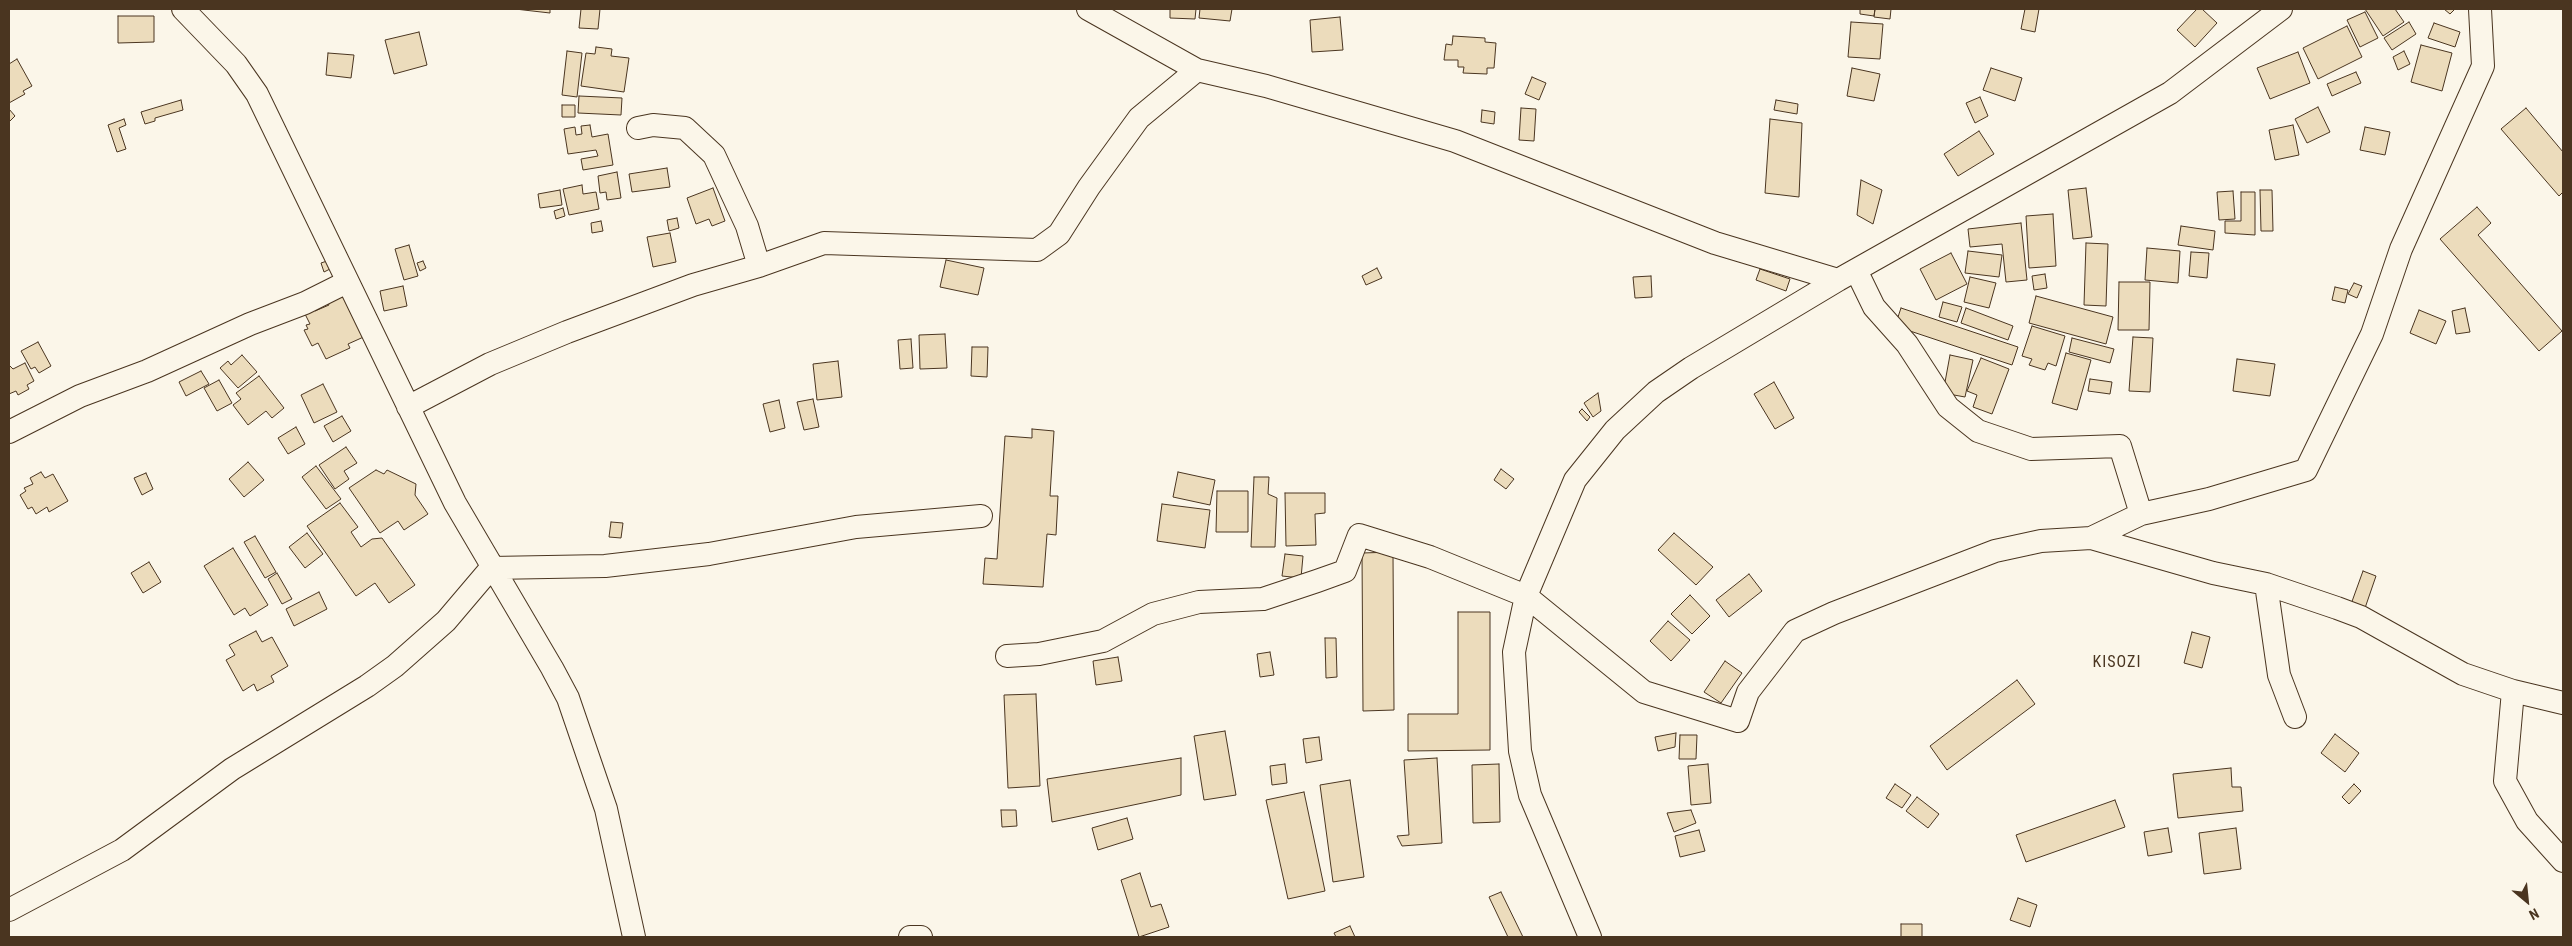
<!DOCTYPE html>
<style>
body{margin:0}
#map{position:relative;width:2572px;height:946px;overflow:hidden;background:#fbf6e9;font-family:"Roboto Condensed",sans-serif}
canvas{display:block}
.frame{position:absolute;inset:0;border:10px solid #4a3520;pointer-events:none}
.north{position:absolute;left:2502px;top:876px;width:50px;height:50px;-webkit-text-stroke:4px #fbf6e9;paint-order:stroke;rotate:152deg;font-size:14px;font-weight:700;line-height:20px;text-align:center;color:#4a3520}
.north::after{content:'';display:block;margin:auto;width:18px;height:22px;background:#4a3520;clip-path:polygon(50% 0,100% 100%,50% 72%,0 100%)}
</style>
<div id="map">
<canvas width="2572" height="946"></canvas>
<div class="frame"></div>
<div class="north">N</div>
</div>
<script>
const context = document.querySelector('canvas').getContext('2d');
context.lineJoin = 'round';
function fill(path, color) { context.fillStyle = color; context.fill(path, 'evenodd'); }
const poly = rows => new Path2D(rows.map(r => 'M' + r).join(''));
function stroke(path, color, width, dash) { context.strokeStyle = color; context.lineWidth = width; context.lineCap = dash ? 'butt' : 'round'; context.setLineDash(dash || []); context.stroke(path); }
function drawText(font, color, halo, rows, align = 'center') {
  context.font = font + ' "Roboto Condensed",sans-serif'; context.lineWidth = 4; context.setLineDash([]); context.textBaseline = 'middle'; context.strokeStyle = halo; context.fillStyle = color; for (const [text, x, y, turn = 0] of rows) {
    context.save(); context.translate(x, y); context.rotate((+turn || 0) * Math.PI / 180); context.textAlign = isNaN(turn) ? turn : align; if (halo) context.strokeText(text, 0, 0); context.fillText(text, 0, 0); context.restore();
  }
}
const building = poly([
 [515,9,550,9,550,13,515,9],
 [581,9,600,9,598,29,579,28,581,9],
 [1170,9,1196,9,1195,19,1170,18,1170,9],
 [1200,9,1232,9,1230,21,1199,18,1200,9],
 [1860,9,1875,9,1874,16,1860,14,1860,9],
 [1875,9,1891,9,1890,19,1874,17,1875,9],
 [2025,9,2039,9,2035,32,2021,29,2025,9],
 [2197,9,2202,9,2217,23,2195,47,2177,30,2197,9],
 [2365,9,2395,9,2404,22,2383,36,2365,9],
 [2444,9,2455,9,2450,14,2444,9],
 [2365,12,2378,38,2360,47,2347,20,2365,12],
 [118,16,154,16,154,42,118,43,118,16],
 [1340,17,1343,50,1312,52,1310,20,1340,17],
 [1851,22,1883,24,1880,59,1848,57,1851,22],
 [2409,22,2416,34,2392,50,2384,38,2409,22],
 [2434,23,2460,32,2455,47,2428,38,2434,23],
 [2347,26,2362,57,2318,79,2303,48,2347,26],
 [419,32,427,65,394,74,385,40,419,32],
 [1453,36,1485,38,1485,42,1496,43,1494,68,1487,68,1487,74,1463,73,1464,67,1458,67,1458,60,1444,60,1446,44,1452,45,1453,36],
 [2421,45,2452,53,2442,91,2411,82,2421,45],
 [596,47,612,49,611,56,629,58,624,92,581,86,586,53,595,54,596,47],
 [567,51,582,53,577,97,562,95,567,51],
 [2404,51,2410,64,2398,70,2393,57,2404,51],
 [2298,52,2310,83,2270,99,2257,68,2298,52],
 [328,53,354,55,351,78,326,75,328,53],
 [17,59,32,86,23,91,25,94,9,103,9,64,17,59],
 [1852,68,1880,74,1874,101,1847,96,1852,68],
 [1991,68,2022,78,2015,101,1983,90,1991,68],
 [2356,72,2361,83,2332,96,2327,84,2356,72],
 [1532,77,1546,83,1539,100,1525,94,1532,77],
 [579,96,622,98,621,115,578,113,579,96],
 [1980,97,1988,116,1975,123,1966,103,1980,97],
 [181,100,183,110,155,118,155,121,145,124,141,112,181,100],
 [1776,100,1798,104,1797,114,1774,110,1776,100],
 [562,105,575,105,575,117,562,117,562,105],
 [2318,107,2330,132,2307,143,2295,119,2318,107],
 [1521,108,1536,109,1534,141,1519,140,1521,108],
 [2526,108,2563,152,2563,192,2559,196,2501,129,2526,108],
 [9,109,15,116,9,122,9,109],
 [1482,110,1495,112,1494,124,1481,122,1482,110],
 [124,119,126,125,119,128,126,149,117,152,108,125,124,119],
 [1770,119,1802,123,1799,197,1765,193,1770,119],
 [590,125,592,137,608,134,613,165,583,170,581,159,598,156,596,150,568,154,564,129,575,127,576,135,582,134,581,126,590,125],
 [2293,125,2299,155,2275,160,2269,130,2293,125],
 [2365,127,2390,132,2385,155,2360,150,2365,127],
 [1979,131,1994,154,1958,176,1944,154,1979,131],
 [667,168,670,187,632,192,629,174,667,168],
 [617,172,621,198,607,200,606,192,600,193,598,176,617,172],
 [1861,180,1882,190,1873,224,1857,215,1861,180],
 [582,185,583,194,596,192,599,209,569,215,563,189,582,185],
 [713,188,725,221,712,226,709,219,696,224,687,198,713,188],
 [2086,188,2092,237,2073,239,2068,190,2086,188],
 [560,190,562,205,540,208,538,194,560,190],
 [2260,190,2272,190,2273,231,2261,231,2260,190],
 [2233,191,2235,219,2219,220,2217,192,2233,191],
 [2241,192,2255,192,2255,235,2225,233,2225,221,2241,221,2241,192],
 [2477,207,2491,223,2478,235,2562,331,2539,351,2440,239,2477,207],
 [563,208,565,216,556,219,554,211,563,208],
 [2053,214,2056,266,2029,268,2026,216,2053,214],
 [677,218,679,228,669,231,667,220,677,218],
 [601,221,603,231,592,233,591,223,601,221],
 [2021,223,2027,280,2006,282,2002,244,1970,247,1968,229,2021,223],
 [2181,226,2215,231,2213,250,2178,245,2181,226],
 [670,233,676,262,653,267,647,237,670,233],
 [2086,243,2108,244,2106,306,2084,305,2086,243],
 [409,245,418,276,404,280,395,249,409,245],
 [2147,248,2180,251,2178,283,2145,280,2147,248],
 [1968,251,2002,255,1999,277,1965,273,1968,251],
 [2191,252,2209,253,2207,278,2189,276,2191,252],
 [1951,253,1967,284,1936,300,1920,269,1951,253],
 [946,260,984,268,978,295,940,287,946,260],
 [327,261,330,269,324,272,321,263,327,261],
 [423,261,426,268,420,271,417,263,423,261],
 [1377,268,1382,278,1366,285,1362,276,1377,268],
 [1760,269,1790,279,1786,291,1756,280,1760,269],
 [2045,274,2047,288,2034,290,2032,276,2045,274],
 [1651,276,1652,297,1635,298,1633,277,1651,276],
 [1970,277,1996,283,1989,308,1964,302,1970,277],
 [2119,282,2150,282,2149,330,2118,330,2119,282],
 [2354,283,2362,286,2357,298,2348,294,2354,283],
 [403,286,407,306,384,311,380,291,403,286],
 [2335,287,2348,290,2345,303,2332,300,2335,287],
 [342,294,368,335,348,344,350,348,326,359,318,343,312,346,304,330,308,329,306,325,310,324,304,312,314,308,315,311,329,305,327,301,342,294],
 [2036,296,2113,317,2106,344,2029,323,2036,296],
 [1943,302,1962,307,1957,322,1939,317,1943,302],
 [1901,308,2018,347,2012,365,1895,326,1901,308],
 [1966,308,2013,326,2008,340,1961,323,1966,308],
 [2465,308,2470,332,2456,334,2452,311,2465,308],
 [2419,310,2446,321,2436,344,2410,333,2419,310],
 [2032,326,2065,336,2056,366,2048,363,2045,370,2029,365,2032,359,2022,356,2032,326],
 [945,334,947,368,920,369,919,335,945,334],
 [2133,337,2153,338,2150,392,2129,391,2133,337],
 [2072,338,2114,349,2110,363,2069,352,2072,338],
 [911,339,913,368,900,369,898,340,911,339],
 [38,342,51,366,39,373,35,367,31,369,21,351,38,342],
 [972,347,988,347,987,377,971,376,972,347],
 [2066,353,2091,360,2077,410,2052,403,2066,353],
 [242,355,257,372,238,388,220,368,228,361,231,365,242,355],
 [1950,355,1973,360,1965,397,1943,393,1950,355],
 [1981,358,2009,369,1992,414,1973,407,1977,395,1967,391,1981,358],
 [2237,359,2275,364,2270,396,2233,391,2237,359],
 [838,361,842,397,817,400,813,364,838,361],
 [25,363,34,381,27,385,29,389,18,395,16,391,9,394,9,365,13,369,25,363],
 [201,371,209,384,186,396,179,382,201,371],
 [259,376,284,408,272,418,266,411,248,425,233,405,241,399,236,393,259,376],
 [2090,379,2112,382,2110,394,2088,391,2090,379],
 [219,380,232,403,217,411,204,388,219,380],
 [1774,382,1794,418,1775,429,1754,394,1774,382],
 [323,384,337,412,314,423,301,395,323,384],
 [1598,393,1601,411,1593,417,1584,403,1598,393],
 [813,399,819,427,804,430,797,402,813,399],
 [779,400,785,428,770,432,763,404,779,400],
 [1582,409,1590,417,1587,421,1579,412,1582,409],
 [342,416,351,431,333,442,324,426,342,416],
 [296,427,305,444,288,454,278,438,296,427],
 [1032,429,1054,431,1050,496,1058,496,1056,535,1047,534,1043,587,983,584,985,558,997,559,1005,436,1032,438,1032,429],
 [346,447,357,463,344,471,349,479,335,489,319,465,346,447],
 [248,462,264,480,244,497,229,479,248,462],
 [316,466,341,499,326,509,302,477,316,466],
 [1501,469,1514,479,1506,489,1494,480,1501,469],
 [376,470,384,474,387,470,416,484,415,495,428,514,404,530,398,521,380,533,349,488,376,470],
 [41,472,45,478,53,474,68,501,49,512,47,507,36,514,32,507,28,509,20,495,26,491,24,488,33,484,30,478,41,472],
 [1178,472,1215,480,1210,505,1173,497,1178,472],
 [146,473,153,489,142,495,134,478,146,473],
 [1254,477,1269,477,1268,494,1277,498,1275,547,1251,547,1254,477],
 [1217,491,1248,491,1248,532,1216,532,1217,491],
 [1285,493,1325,493,1325,513,1315,514,1316,545,1286,546,1285,493],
 [340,503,358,527,351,532,361,547,372,539,382,538,415,585,389,603,375,583,356,596,307,526,340,503],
 [1162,504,1210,510,1205,548,1157,541,1162,504],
 [611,522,623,523,621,538,609,537,611,522],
 [307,533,323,554,305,568,289,547,307,533],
 [1674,533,1713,567,1696,585,1658,550,1674,533],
 [255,536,276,572,265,578,244,542,255,536],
 [233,548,268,605,250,616,245,608,234,615,204,566,233,548],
 [1393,552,1394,710,1363,711,1362,553,1393,552],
 [1285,554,1303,556,1301,578,1282,576,1285,554],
 [149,562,161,582,143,593,131,573,149,562],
 [2363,571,2376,576,2364,611,2350,607,2363,571],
 [277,573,292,599,282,604,268,579,277,573],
 [1749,574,1762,591,1729,617,1716,600,1749,574],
 [319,592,327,609,294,626,286,609,319,592],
 [1690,595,1710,616,1692,634,1671,614,1690,595],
 [1458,612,1490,612,1490,750,1408,751,1408,714,1458,714,1458,612],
 [1668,621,1690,640,1671,661,1650,641,1668,621],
 [256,631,262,642,272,637,288,666,271,676,274,682,257,691,254,684,243,691,226,660,235,655,229,645,256,631],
 [2192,632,2210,637,2202,668,2184,663,2192,632],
 [1325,638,1336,638,1337,677,1326,678,1325,638],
 [1270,652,1274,675,1260,677,1257,654,1270,652],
 [1118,657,1122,681,1096,685,1093,661,1118,657],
 [1725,661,1742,673,1721,703,1704,692,1725,661],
 [2017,680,2035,704,1947,770,1930,746,2017,680],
 [1036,694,1040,786,1008,788,1004,695,1036,694],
 [1225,731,1236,795,1204,800,1194,736,1225,731],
 [1676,733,1675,747,1658,751,1655,737,1676,733],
 [2335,734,2359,753,2345,772,2321,753,2335,734],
 [1680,735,1697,735,1696,759,1679,759,1680,735],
 [1319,737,1322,760,1306,763,1303,739,1319,737],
 [1181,758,1181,795,1052,822,1047,779,1181,758],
 [1437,758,1442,843,1402,846,1397,836,1409,835,1404,760,1437,758],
 [1285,764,1287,783,1272,785,1270,766,1285,764],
 [1499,764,1500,822,1473,823,1472,765,1499,764],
 [1708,764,1711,803,1691,805,1688,766,1708,764],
 [2231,768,2232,787,2241,787,2243,811,2178,818,2173,774,2231,768],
 [1350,780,1364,877,1333,882,1320,785,1350,780],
 [1895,784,1911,795,1902,808,1886,798,1895,784],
 [2354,784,2361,791,2349,804,2342,797,2354,784],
 [1304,792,1325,891,1288,899,1266,800,1304,792],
 [1917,797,1939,814,1928,828,1906,811,1917,797],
 [2115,800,2125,827,2026,862,2016,835,2115,800],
 [1001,810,1016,810,1017,826,1002,827,1001,810],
 [1691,810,1696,823,1674,832,1667,813,1691,810],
 [1127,818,1133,839,1098,850,1092,828,1127,818],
 [2168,828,2172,852,2148,856,2144,832,2168,828],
 [2236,828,2241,869,2204,874,2199,833,2236,828],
 [1699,830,1705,851,1680,857,1675,836,1699,830],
 [1140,873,1151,907,1161,904,1169,927,1139,937,1121,880,1140,873],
 [1501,892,1523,937,1508,937,1489,897,1501,892],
 [2018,898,2037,905,2030,927,2010,920,2018,898],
 [1901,924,1922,924,1922,937,1901,937,1901,924],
 [1350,926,1355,937,1336,937,1334,933,1350,926]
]);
fill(building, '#ecdcbc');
stroke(building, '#4a3520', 1);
const minor = poly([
 [183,9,236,64,257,94,455,503,552,668,568,698,606,809,634,937],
 [1088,9,1197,70,1266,86,1455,141,1715,243,1838,280],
 [638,128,653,125,685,128,714,155,747,226,759,266],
 [1856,270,1874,307,1907,344,1948,407,1978,431,2031,449,2120,446,2141,514],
 [408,407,490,364,567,332,693,285,759,266,824,243,1037,250,1059,234,1089,187,1139,118,1197,70],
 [9,432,80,396,147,371,250,324,305,303,347,282],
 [2091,538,2141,514,2209,499,2306,470,2372,334,2401,249,2483,66,2480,9],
 [2266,584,2279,675,2295,717],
 [1007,656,1039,654,1103,641,1153,614,1199,602,1263,599,1317,581,1345,571,1359,535,1430,557,1526,596,1644,692,1738,721,1748,692,1795,631,1834,613,1995,551,2041,541,2091,538,2213,573,2266,584,2337,608,2361,617,2463,674,2513,691,2563,703],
 [2513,691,2505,781,2527,821,2563,861],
 [9,910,122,850,232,769,367,686,395,666,446,621,491,568,605,566,709,554,856,527,981,516],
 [910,937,921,937],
 [1590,937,1530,795,1520,751,1514,652,1526,596,1575,480,1615,430,1656,392,1691,368,1838,280,2170,93,2281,9]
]);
stroke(minor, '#4a3520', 24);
stroke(minor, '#fbf6e9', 22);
context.letterSpacing = '1px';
drawText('16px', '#4a3520', '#fbf6e9', [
 ["KISOZI",2117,663]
]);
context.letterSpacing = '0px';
</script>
